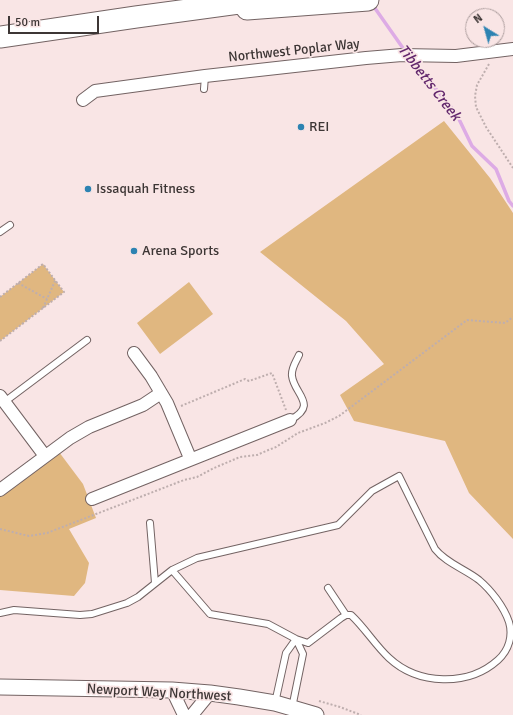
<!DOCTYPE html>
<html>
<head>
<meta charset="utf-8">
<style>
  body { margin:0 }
  #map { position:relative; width:513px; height:715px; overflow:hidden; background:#f9e5e5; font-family:Signika,sans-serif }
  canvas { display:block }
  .north { position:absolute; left:465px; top:8px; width:40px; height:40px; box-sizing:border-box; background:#f9e5e5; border:1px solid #ae9f9f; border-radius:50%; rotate:323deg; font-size:11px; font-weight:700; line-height:16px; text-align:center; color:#3d3635 }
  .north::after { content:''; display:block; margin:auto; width:14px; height:18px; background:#2d83b2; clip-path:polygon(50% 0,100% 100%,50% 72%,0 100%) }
  .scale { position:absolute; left:8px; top:16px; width:91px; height:18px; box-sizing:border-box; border:2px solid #3d3635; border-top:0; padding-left:5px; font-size:12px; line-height:14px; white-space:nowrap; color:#3d3635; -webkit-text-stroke:3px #f9e5e5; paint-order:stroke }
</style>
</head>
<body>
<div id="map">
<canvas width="513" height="715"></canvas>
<div class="north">N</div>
<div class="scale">50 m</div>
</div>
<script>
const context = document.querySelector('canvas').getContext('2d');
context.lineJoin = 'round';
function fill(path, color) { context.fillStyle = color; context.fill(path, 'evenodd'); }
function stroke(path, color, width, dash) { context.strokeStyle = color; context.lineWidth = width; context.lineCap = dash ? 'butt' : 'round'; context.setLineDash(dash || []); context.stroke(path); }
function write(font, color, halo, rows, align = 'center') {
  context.font = font + ' Signika,sans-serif'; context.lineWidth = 3.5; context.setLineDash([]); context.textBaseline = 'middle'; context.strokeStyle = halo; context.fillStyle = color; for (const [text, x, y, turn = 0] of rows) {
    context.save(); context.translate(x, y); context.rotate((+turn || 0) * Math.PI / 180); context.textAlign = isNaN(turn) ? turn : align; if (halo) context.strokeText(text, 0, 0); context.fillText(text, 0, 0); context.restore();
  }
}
const green = new Path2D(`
  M444 121 490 178 513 213V539L469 493 445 441 354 421 340 395 384 364 346 321 260 252Z
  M43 264 64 292 0 341V297Z
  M189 282 213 314 160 354 137 323Z
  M56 448 83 484 96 518 69 529 89 563 85 583 74 596 0 590V490Z`);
const stream = new Path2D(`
  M372 4 405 51
  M410 58 456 113 472 146 496 169 509 201 513 206`);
const path = new Path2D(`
  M489 64 477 85 475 96 476 107 486 127 513 168
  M18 283 47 299
  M0 297 43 264 64 292 0 341
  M43 308 55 281
  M181 406 245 379 249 381 272 373 286 410
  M0 529 29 536 47 533 184 480 197 477 214 468 240 457 257 455 266 451 276 447 298 433 325 423 339 416 467 320 505 323 513 317
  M319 701 340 707 361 715`);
const service = new Path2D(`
  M204 89 205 76
  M0 232 10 225
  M3 403 87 340
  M290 420C319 405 294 394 292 376 291 368 296 362 299 355
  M150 523 155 583
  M328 588 346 615
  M0 613 14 610 80 615 92 614 127 603 138 597 172 570 197 558 338 525 372 491 399 476 435 549C446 563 465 569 479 580 491 590 504 607 509 622 513 636 509 650 498 660 468 687 418 685 389 658 375 645 365 628 351 615H346L341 618 308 643 296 639 268 624 210 614 172 570
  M275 703 286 653 296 639 303 654 292 708`);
const minor = new Path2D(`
  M83 100 95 91 205 76 366 58 402 55 456 56 513 49
  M134 353 151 376 167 403 190 458
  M0 396 45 456
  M0 490 70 438 89 427 143 405 161 393
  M92 499 290 420
  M172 690 184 715
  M192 715 210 693`);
const tertiary = new Path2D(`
  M0 687 172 690 210 693 239 697 275 703 316 715`);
const motorway = new Path2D(`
  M247 9 368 0
  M0 37 136 17 261 0`);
const markers = [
  [301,127,4,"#2d83b2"],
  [88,189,4,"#2d83b2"],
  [134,251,4,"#2d83b2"]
];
const streetNames = [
  ["Northwest Poplar Way",294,51,-6],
  ["Newport Way Northwest",159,693,3]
];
const poiNames = [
  ["REI",309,127],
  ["Issaquah Fitness",96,189],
  ["Arena Sports",142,251]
];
const waterNames = [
  ["Tibbetts Creek",429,83,52]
];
fill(green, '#e0b780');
stroke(stream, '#ddabe5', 3.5);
stroke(service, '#736363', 8);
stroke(minor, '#736363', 14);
stroke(tertiary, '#736363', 17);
stroke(motorway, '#736363', 23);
stroke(path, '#beaeae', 2, [2, 2]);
stroke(service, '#fff', 6);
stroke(minor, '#fff', 12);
stroke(tertiary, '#fff', 15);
stroke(motorway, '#fff', 21);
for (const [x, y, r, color] of markers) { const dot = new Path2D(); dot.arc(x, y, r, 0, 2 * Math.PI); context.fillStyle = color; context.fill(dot); stroke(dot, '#f9e5e5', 1.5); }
write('14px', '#3d3635', '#f9e5e5', streetNames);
write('14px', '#3d3635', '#f9e5e5', poiNames, 'left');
write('italic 15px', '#63286d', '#f9e5e5', waterNames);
</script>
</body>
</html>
